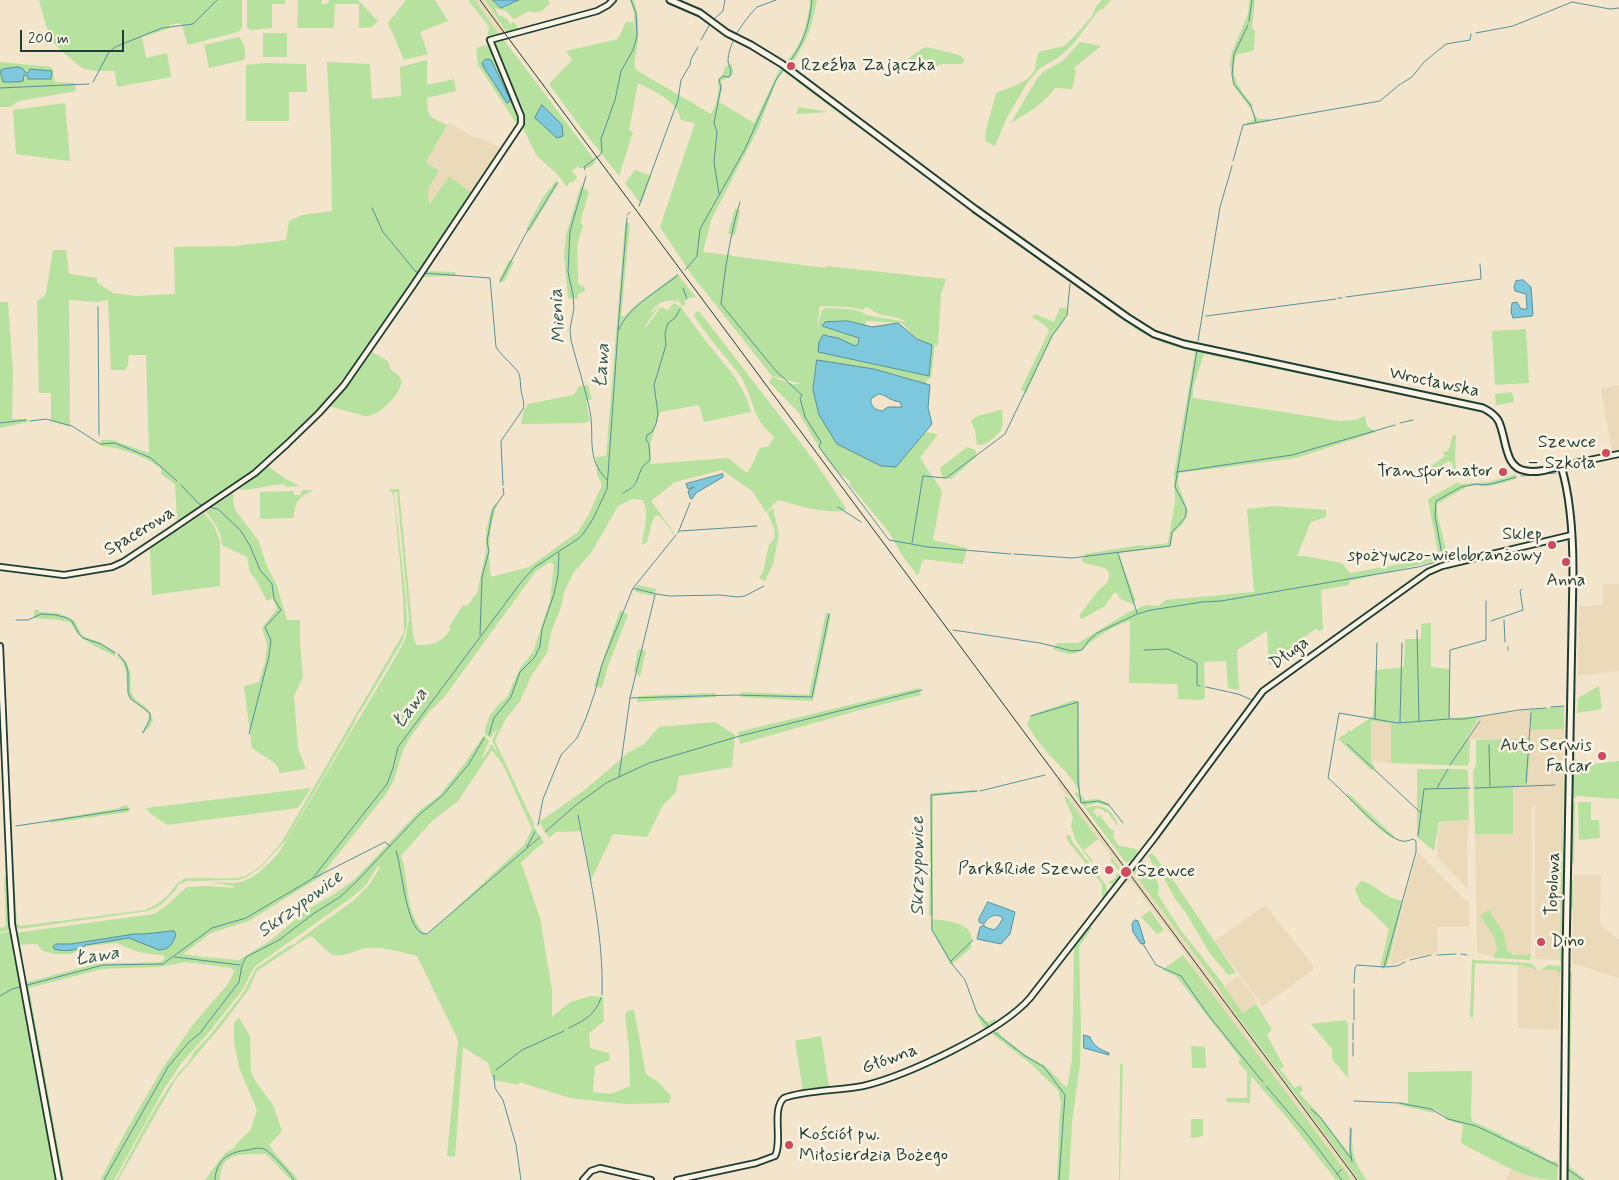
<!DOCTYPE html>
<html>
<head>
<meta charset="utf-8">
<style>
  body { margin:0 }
  #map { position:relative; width:1619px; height:1180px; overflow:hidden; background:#f2e5cb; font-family:Mynerve,sans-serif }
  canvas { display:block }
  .scale { position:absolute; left:20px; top:30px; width:104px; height:22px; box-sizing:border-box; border:2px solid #1f3d34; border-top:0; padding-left:6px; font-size:15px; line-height:18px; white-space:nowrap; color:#1f3d34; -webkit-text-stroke:4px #fcf5e5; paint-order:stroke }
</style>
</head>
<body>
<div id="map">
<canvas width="1619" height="1180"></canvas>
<div class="scale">200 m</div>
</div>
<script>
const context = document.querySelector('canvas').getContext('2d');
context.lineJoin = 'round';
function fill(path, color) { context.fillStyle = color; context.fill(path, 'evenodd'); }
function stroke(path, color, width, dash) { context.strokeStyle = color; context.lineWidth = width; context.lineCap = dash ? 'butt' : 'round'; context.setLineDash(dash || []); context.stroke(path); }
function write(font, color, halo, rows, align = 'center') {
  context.font = font + ' Mynerve,sans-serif'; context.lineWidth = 5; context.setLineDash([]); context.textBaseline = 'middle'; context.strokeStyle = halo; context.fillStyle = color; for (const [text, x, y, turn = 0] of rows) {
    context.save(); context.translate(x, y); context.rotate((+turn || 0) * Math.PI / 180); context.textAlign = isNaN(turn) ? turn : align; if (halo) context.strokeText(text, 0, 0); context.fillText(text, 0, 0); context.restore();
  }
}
const built = new Path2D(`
  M475 0H485L508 34 500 36Z
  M449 122 472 137 480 138 501 148 472 193 449 176 429 206 428 189 439 171 426 162Z
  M1619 385V450L1612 451 1601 389Z
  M1603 584H1619V671L1578 676 1579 606 1603 605Z
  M1530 710 1531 730 1564 729 1561 958 1558 960 1535 959V805H1532L1531 953 1528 955H1513L1507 950 1504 933 1480 916 1494 937 1497 950 1494 956 1477 953 1475 834H1513V786L1531 739H1466L1480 716Z
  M1371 721 1391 724V763L1371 761Z
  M1061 780 1127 868 1123 873 1057 783Z
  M1469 820 1467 847 1468 889 1437 857V845L1440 823Z
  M1418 852 1466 901H1469V927H1437L1438 953 1412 957 1393 964 1390 963 1405 896Z
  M1131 872H1133L1213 979 1229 1005 1359 1180H1352L1190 965 1192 963 1131 881 1124 884Z
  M1574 875H1601L1600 924 1619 940V977L1617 978 1572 963Z
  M1265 905 1313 965V970L1263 1006 1215 941Z
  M1518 964 1532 967 1534 970H1556L1560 975 1559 1030 1518 1028Z
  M1238 976 1258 1002 1243 1013 1223 987Z
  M1511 1169 1544 1180H1506Z`);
const green = new Path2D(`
  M39 0H242V28L238 32 188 45 181 23 169 25 170 28 142 37 146 58 167 53 171 77 117 87 115 71H94L82 68 65 54 54 43 46 26Z
  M247 0H285V4H272V28L251 30 247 28Z
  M298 0H322V4H326L330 0H358L378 21 372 27 359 28V4H335L334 28H297Z
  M406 0H435L448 21 420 32 428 54 404 60 388 23Z
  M468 0H475L500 36 487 38 489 27Z
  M485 0H493L495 3 513 4 519 0H548L550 4C542 10 539 15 529 11L514 19 506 11 495 8 499 16C507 15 507 21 511 24L513 22 517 25 518 30 508 34Z
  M630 0H634C638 13 639 26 638 39 638 51 632 58 636 70L711 114C717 104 720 90 718 79L723 74 725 67 731 64C737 79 729 76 721 81L722 89 719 102 754 123 780 68 774 63 775 62 854 121 853 124 783 71 776 82 759 127 711 220 703 252 728 255 729 253 732 256 826 268V266L946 279 941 294 938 346 935 345 931 378 927 380 926 384 874 369 817 360 813 390 819 415 896 467 926 432 938 434 920 458 942 491 933 540 967 548 963 564 923 559 918 576 904 558 888 531 850 485V481L834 469 818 446 799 413 769 382 772 377 793 384H802L772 376 691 274 660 227 695 123 681 120C677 100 655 92 638 83L629 130 633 132 619 176 582 129 549 84 572 60 566 51 618 39 626 22H633L635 36 634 13ZM820 306 849 307 862 310 867 307 878 314 899 318 906 322 866 315C856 307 837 309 825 308L822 310 817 328ZM848 321 865 325 866 321 902 323 913 335 918 338 917 339 932 345 929 376 818 352 838 338 855 346 858 344 859 338 822 326 825 322Z
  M809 0H817C812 28 807 40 792 64L787 60C803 45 806 25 810 4Z
  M1102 0H1111L1103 9 1099 10 1074 43 1058 58 1040 68 1028 82 1007 117 995 146 985 141 986 130 996 93C1009 87 1026 85 1034 71 1037 65 1035 58 1039 52L1064 46 1069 42 1092 16 1097 5Z
  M1249 0H1255L1252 28 1255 31 1254 50C1248 53 1240 52 1236 56 1229 77 1240 90 1253 105L1250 108 1233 85 1230 64 1232 52 1248 14Z
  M263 33H287V57H263Z
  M239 37C244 41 247 54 244 60L209 68 204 45Z
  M504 40 596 162C590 168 586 170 578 167L571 170 577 178 573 182H570L567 187 558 175 536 155 523 128 518 126 478 65 476 48Z
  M1080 42 1101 46 1074 68 1076 71 1072 89 1055 88C1044 104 1027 113 1011 123L1036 80 1043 72 1063 61Z
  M927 47 959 55 964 59V62L961 64H943L924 70 906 65 904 62 920 50Z
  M427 60V85L454 79 456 91 427 98C428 119 429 116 447 125L426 162 439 171 428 189 429 205 449 176 472 193 357 362 316 411 268 457 252 471 201 508 177 522 175 484 161 474V469C148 457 119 447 101 446V440H112L149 453 146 355H129L128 365 125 370H111L108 300 98 302 69 300 70 427 51 421V393H39L37 301 44 297 46 293 53 250H66L69 274 97 278V282L113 293 136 296 175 294 174 247 235 246 286 240 289 221 302 215 332 211 331 143 327 62 370 64 372 99 401 96 400 67Z
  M0 62 52 67 55 82 75 83 76 91 19 101 10 107H0V74L28 76V79H51L52 72 30 69 28 73 0 71Z
  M266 63 306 64 307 92H289V121H246V65Z
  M800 75 813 82 858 116 857 117Z
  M65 103 70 161 16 154 13 110Z
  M799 107 829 112 796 114Z
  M1254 113 1258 119H1270L1269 121 1247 125 1246 123 1254 120Z
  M635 170 651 176 641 204 625 183Z
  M556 181 559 183 534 224 530 231 526 229 543 197Z
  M581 185 589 192 580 222 583 226 577 245 578 283 584 287 585 291 578 294V299L568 298 564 255 566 235Z
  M735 208 740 211 735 235 728 234Z
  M974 210 1154 335 1381 388V390L1375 389 1204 354 1193 387V398L1340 421 1355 420 1365 416 1367 426 1376 432 1296 458 1179 473 1178 484 1188 511 1182 525 1173 533 1171 546 1118 553 1136 601 1132 604 1119 598 1118 593H1114L1105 606 1082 619 1079 616 1097 592 1106 584 1109 578V572L1105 568 1084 563 1082 560 1085 554 1140 545 1147 546 1168 543 1175 502 1174 474 1195 352 1164 343 1140 332 977 216 971 214Z
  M625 223H630L621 316H625L633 307 677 274 696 297 687 298 685 301 686 304 682 306 677 298V302C665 298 659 303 651 311L652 312 660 305 644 327H646L661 307 668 310 674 303 681 307C689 319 699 332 708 344 726 366 744 384 751 412L704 422 699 405 660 412 650 444 651 464 728 458 747 473 752 465 760 448 769 446 774 437C770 432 764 428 761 423 752 409 750 391 741 377 726 356 708 338 694 316L696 312 699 311 816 463 846 508 843 511C821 513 800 506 778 500L766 512 752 491 722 470 675 482 651 501 672 530 674 534 673 535 671 530 660 516 656 515 652 522 647 542 642 545C643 531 650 514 643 500L632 499 618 506 591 553 573 573 565 590 560 610 552 629 547 653 533 673 520 701 505 720 495 741 534 824V827L544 842 521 862 540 918 552 990V1017L570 1002 591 996 603 997 604 1021 589 1033 590 1048 609 1053 610 1060 595 1066 593 1092 611 1094 630 1086 629 1049 625 1015 627 1011 634 1010 646 1074 658 1082 671 1096 669 1103 626 1104 570 1098 519 1082V1085L493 1080 488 1063 463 1047 455 1157 447 1156 458 1040 417 956C401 952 384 947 366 948 357 949 346 957 335 955 325 953 319 940 310 936L257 971 249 989 222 1025 176 1079 118 1180H116C135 1146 152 1110 175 1078 180 1070 192 1061 193 1053L211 1034 243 993 256 968 289 946 295 944 304 936 353 901 368 886 380 868 378 866 366 885 351 898 254 967 243 989 211 1030 183 1061 164 1089 114 1180H100L127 1129 164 1066 195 1022 228 984 234 972 232 968 185 962 159 967 102 969 29 988 64 1180H61L24 983 95 964 160 962 164 959 165 956 138 952 117 943 87 946 71 954H55L43 951 37 944 17 945 15 933 154 914 166 906 187 887 206 886 233 888 234 886 210 882C218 882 226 883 234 883 253 882 269 864 280 851L394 660 405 640 409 619 397 492H394L406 600 407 624 403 640 361 711 358 714 353 726 286 840 261 867 247 877 238 880 187 881 178 885 176 890 161 905 148 911 19 929 14 927 8 809 10 808 17 923 20 926 145 910C153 906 160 903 166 897 172 891 176 883 184 879 200 876 218 880 235 878 255 877 271 855 283 840L404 632 403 597 395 507 394 496 389 489H399L413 635 416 645C432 646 442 642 451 629L449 627 463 605 467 606 477 593 486 551V531L491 511 495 504 497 505C489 526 487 555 491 577L529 567 578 532 589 514 602 485 597 474 596 457 606 456ZM550 562 554 564 550 600 533 652 520 668 507 697 496 707 489 717 484 733 490 738 498 728 492 741 498 753 491 744 488 751 481 760 489 741 484 735 464 764 440 795 419 811 356 878 336 893 308 909 271 940 239 960 205 957 183 954 211 933 249 921 320 877 386 794 394 780 403 750 408 741 427 714 445 696 536 571ZM492 750 503 765 532 829 524 845 427 935C404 917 410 881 401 856L431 822 458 801Z
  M509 260 514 262 504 282 499 280Z
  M427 271 454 272 456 273 455 276 424 277Z
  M0 302H8L13 372 12 419H27L28 422 0 428Z
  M1060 308H1066L1068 312 1062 324 1053 335 1026 393 1021 389 1049 331 1046 326 1032 317 1035 314 1054 322Z
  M1526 329 1529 383 1495 385 1492 331Z
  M372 352 388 361 390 369 398 375 402 381C399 395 382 414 367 416 361 416 337 408 329 406L345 388Z
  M588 385 592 399 586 401 590 421 586 423 521 424 524 410 528 404 573 395 577 391 578 387Z
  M1512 392 1514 402 1496 405 1495 394Z
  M1000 410H1002C1003 426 1005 429 992 439 987 443 984 445 977 445L975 430 971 421 978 416Z
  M1453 435H1456L1455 457 1456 473 1454 474 1452 463 1449 461 1434 470 1431 466 1445 456 1442 452 1448 451C1451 446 1450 441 1453 435Z
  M967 447 975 450 977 456 951 479 943 478 940 468Z
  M271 464 269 467 286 479 300 486 286 487 284 484C269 485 254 490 239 490Z
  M1516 474V479C1506 482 1492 487 1482 486 1475 485 1472 485 1465 487V488L1437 504 1438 517 1448 558 1350 581 1349 585 1321 590 1323 630 1318 631 1317 628 1291 646 1293 649 1269 666 1267 631 1237 650 1239 690 1228 688 1226 661 1204 662 1205 698 1201 700 1178 699 1177 684 1129 683 1130 621C1119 624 1107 630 1098 637 1078 650 1080 660 1053 649L1057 643H1078L1129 612 1146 605 1158 606 1166 600 1254 592 1247 509 1274 506 1326 510V517L1311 522 1297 556H1304L1342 563 1350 573 1434 558 1438 553 1428 499 1458 482 1459 484 1489 482Z
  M302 490H314C299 497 294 501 294 518L260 519V492L294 491V495H301Z
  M231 494H234L233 500 235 510 258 540 267 566 277 586 287 620H300V644L303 677 294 696 298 748 306 769 280 773 276 764 252 748 244 686 259 682 265 662 267 644 262 628 277 609 273 598 267 601 255 578 250 573 247 557 222 545C222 531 214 522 206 512Z
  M773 508 779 535 773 564 765 581 759 578 763 572 769 545 775 537 774 528 767 512Z
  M204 513 214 525 220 541V586L152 595 150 549Z
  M638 585 656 589 654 596 636 592 634 590Z
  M34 610H39V612L58 613 74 620 81 633 85 637 99 642 116 652 114 656C97 646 78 641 71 623L60 620 34 618Z
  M620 610 628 615 608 666 602 688 594 686Z
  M826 612 831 615 813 701 741 697V692L809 695Z
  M1431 623V667L1450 669V718L1480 716 1466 739 1470 740 1469 764 1467 766 1391 763V724L1373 721H1371V761L1375 768 1371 770 1338 739 1348 732 1347 730 1351 731 1373 716 1375 670 1404 667 1405 639H1421V624Z
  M638 649 646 651 640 677 634 671Z
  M119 654C127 662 131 670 131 682 131 686 130 690 132 694 137 706 148 701 153 721 150 726 148 731 141 733L148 723 149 715 146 711 129 698C125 682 130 668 117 656Z
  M1599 686 1602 709 1577 713 1578 698Z
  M919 688 921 695 860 710 740 744 738 732Z
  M715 693 716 697 637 702 638 696Z
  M1074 700 1078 701 1080 789 1078 792 1085 800 1098 799 1110 804 1108 806 1097 803 1085 806 1087 808C1101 802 1115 810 1118 826L1107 812H1104V810L1097 808 1093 811 1097 817 1102 814 1101 817 1110 829 1114 830 1113 837 1119 846 1137 849 1138 854 1131 863 1129 861 1126 863 1074 793 1079 792C1073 778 1064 770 1054 760 1044 750 1035 737 1027 725L1031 715Z
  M1564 706V729L1531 730 1530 710Z
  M715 722 735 735 732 767 679 776 676 792 663 805 647 837 613 834 591 880 582 831 556 832 549 838 539 822 586 789 629 752 644 744 659 727Z
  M1531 738 1527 785 1513 786V834H1475L1473 772 1476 765V740Z
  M1576 759V766L1619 761V799L1576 796 1575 799 1573 797 1572 760Z
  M1417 769H1466L1468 772 1469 820 1439 822 1434 851 1417 837Z
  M1562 780 1563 887V898L1561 961 1560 962Z
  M1564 780 1568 782 1565 891Z
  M311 788 298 808 167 825 150 813 146 808Z
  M977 790V792L933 796V916H929L931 793Z
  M1348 793 1395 837 1394 839C1376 828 1361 812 1347 796Z
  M1066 796 1098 839 1084 850 1093 861 1091 862 1075 839 1071 826 1073 817 1064 797Z
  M1575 802 1574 864 1570 860 1571 806 1572 803Z
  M1578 802H1591V820H1599L1600 838 1579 840Z
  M124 805 128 806 129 812 50 823V820L119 808Z
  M1070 835 1072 841 1106 885 1108 893 1102 900V884L1067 840 1066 836Z
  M1152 853 1169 874 1236 973 1228 975 1209 952 1186 913 1176 900 1162 875 1153 865 1148 855Z
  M1112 858 1123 873 1115 884 1112 885 1108 882 1116 878 1115 876 1120 872 1110 860Z
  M1140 861H1144C1151 872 1162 881 1158 895L1180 929 1224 985V987L1243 1013 1256 1004 1272 1029 1267 1035 1284 1067 1280 1069 1295 1088 1300 1085 1303 1090 1299 1093 1317 1112 1349 1153V1126L1352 1128C1352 1152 1352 1160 1367 1180H1359L1229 1005 1213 979 1133 872H1131Z
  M8 876 11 927 10 930 0 932V928L6 926 4 877Z
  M1573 879V909H1569L1570 882Z
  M1361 881C1378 885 1383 898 1403 901L1390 957 1387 965 1383 969 1381 968V963L1389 929 1369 909C1361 906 1358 897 1355 889Z
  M1150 910 1164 930 1157 934 1141 917Z
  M1489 910 1504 934 1507 950 1513 955H1528L1531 953 1530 960 1494 958 1493 956 1497 950 1494 937 1480 916Z
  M931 919C942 920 968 922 971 935 972 939 971 944 971 948L951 965 931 929Z
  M1088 926 1092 928 1080 945 1079 948 1081 1029 1080 1065 1072 1122 1069 1180H1057L1059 1126 1061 1104 1058 1090 1031 1064 992 1034 998 1031 1000 1035 1026 1055 1044 1065 1067 1088 1072 1060 1074 948 1070 953 1068 952Z
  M9 932 12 934 26 1024 27 1029H29L58 1180H0V933Z
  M1183 955 1352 1180H1336L1288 1119 1251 1076 1250 1103 1227 1102 1226 1098H1247V1072L1238 1062 1241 1059 1176 976 1162 970Z
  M1472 960 1530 963 1534 966 1537 970H1534L1532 967H1524L1523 965 1475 963 1473 1017 1470 1018Z
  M1548 965 1561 966 1560 975 1556 970H1541Z
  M1562 968 1563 1046H1561Z
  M1572 972 1569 1159 1570 1167 1586 1180H1565L1568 974Z
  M979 1014 988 1022 995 1019 997 1022 986 1028H984L977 1016Z
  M239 1018 250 1036 251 1072 257 1084 273 1105 282 1131 269 1145C277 1158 289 1167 298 1180H291L266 1154C243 1155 220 1150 220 1180H205L225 1153 234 1148 239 1141 250 1131 257 1110 240 1070 234 1043V1023Z
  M1345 1020 1348 1024V1078L1332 1059V1049L1311 1024Z
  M821 1036 829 1087 803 1091 795 1041Z
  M1191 1046 1205 1047 1206 1068H1192Z
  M1561 1049H1563L1562 1161 1559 1162Z
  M1120 1064H1123L1120 1180H1119Z
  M1472 1071 1471 1116 1472 1121 1502 1135 1504 1137 1529 1148 1549 1160 1558 1162 1557 1180C1522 1180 1491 1158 1461 1143L1463 1125 1445 1119V1116L1434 1109V1113L1399 1105 1398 1102 1408 1103V1072Z
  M1191 1119H1203V1136L1191 1138Z`);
const water = new Path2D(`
  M493 0H519L501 8Z
  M486 59 491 60 510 99 509 102 507 103 483 66 482 63Z
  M19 67 23 69 26 73H28L30 69 52 71 51 79H28V76L24 75 23 81 19 82H3L0 71 3 69Z
  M542 105 562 125 563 136 557 138 535 118Z
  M1523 280 1531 287 1533 314 1532 316 1513 318 1511 312 1512 303 1517 302 1521 309H1527L1526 294 1515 291 1514 287 1516 281Z
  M848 321 872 327 898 323 917 339 932 345 929 376 818 352 819 342 823 335 838 338 855 346 858 344 859 338 822 326 825 322Z
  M817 360 874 369 930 385 928 408 932 424 896 467 881 466 837 444 819 415 813 390ZM879 394C887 395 890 401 900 402L902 407H888L882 411C875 410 870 406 871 399Z
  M723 474V477L696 493 692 499 690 498 688 491 694 487 688 489 686 484Z
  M988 902 1015 912 1010 934 1001 944 977 939 980 927 984 925 985 927 994 930 999 925 1003 918C995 912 988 917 984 924L979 922V919Z
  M1135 920 1138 921 1145 943 1141 944 1133 932 1132 924Z
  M174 931 176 934C173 944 169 950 159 950L129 938 86 945C76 951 65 952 54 949L53 946 56 944H71L134 934H144Z
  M1084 1035 1090 1037C1093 1046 1101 1050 1109 1053V1055L1084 1048Z`);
const stream = new Path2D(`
  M714 19 723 11 725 0
  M1249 21 1252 0
  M1248 25 1234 54 1232 75 1234 84 1251 106 1256 122
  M1476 33 1513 26 1572 2 1610 9 1619 8
  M736 34 748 17 757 7 776 0
  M701 40 710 24
  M788 64C804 43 809 26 812 0
  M93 82 109 52 115 47 162 28 193 24 217 0
  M0 88 89 84
  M1233 161 1243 125 1380 101 1399 85 1412 77 1424 62 1446 44 1470 40 1471 34
  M585 170 584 167 600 155 602 152 601 139 615 100 621 71 633 50 637 36 636 13 631 0
  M586 176 570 231 568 272 573 295 574 308 570 329 571 340C577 364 585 387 590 411 595 438 585 457 607 480
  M719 194 714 162 717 132 714 123 721 87 719 80 723 76 729 77C733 70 729 68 728 61 728 54 731 45 734 39
  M740 202C730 235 725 269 721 304L776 371 802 395 800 398 805 417 821 442 819 447 889 540 928 547 1011 554
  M639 206 678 100 681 80 690 65 691 59 698 47
  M372 208 383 232 416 272H420
  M627 215 630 212
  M685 270 697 256 700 229 745 149 777 78 784 69
  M423 273 490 278 496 347C502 357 516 367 519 374 521 379 520 385 521 390 522 397 525 402 523 409L501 441 503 485
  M500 282 525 235 557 183
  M683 288 687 299
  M1346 297 1481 279 1480 264
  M1338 298H1342
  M98 307 99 435
  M1206 316 1336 299
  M618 330 627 218
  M1198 341 1220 207 1232 166
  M30 421 46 419 72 426 100 444 115 443 151 458 177 481
  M0 423 26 420
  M1400 423 1413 420
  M1177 472 1292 455 1395 425
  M1521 476 1556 473
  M181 485 199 504 204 506
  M623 493C638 486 636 480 642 468 644 465 648 462 650 459L649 444 646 440 647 435 652 432 656 424 658 414 654 385 666 345 665 333 668 323 675 318 680 309
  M208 507 218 509 241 531 250 546 260 570 272 584 274 599 281 610 265 627 271 640 269 656 249 734
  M838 507 861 522
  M680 531 757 526
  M678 533 690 503
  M912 543 923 476 946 478 1005 434 1052 336 1067 315 1070 284
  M1118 553 1137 613
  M1014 554 1072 558 1170 546 1172 532 1185 518 1186 514V508L1175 487 1197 350
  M634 587 676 535
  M16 620H28L41 614 56 615 67 618 72 621 79 634 83 638 101 644 115 653
  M1504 620 1505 642
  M1491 621 1523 610 1520 591 1522 589
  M953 630 1040 643 1072 651 1082 650 1089 640 1097 633 1137 614 1151 610 1202 602 1221 601 1418 567 1443 560 1435 516 1436 501 1461 487 1477 484 1484 485 1495 483 1516 477
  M1417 630 1419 721
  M480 635 482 577 489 551 487 541 493 509 504 494 503 488
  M1508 647V650
  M1144 650 1168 649 1197 663V685L1200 686
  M118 654 125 662 128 671V693L131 699 150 713V719L143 733
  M1206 687 1238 694 1252 700
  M630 698 735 695 812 697 829 614
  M1551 707 1564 706
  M1031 716 1078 702V781L1081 803 1099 801 1109 805 1123 823
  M1375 719 1377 643
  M1450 719H1464L1519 710 1546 708
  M1400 722 1402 643
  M489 735 494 718 511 697 520 672 535 657 540 646 542 629 554 594 558 575 559 553
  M1347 744 1421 813
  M1489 745 1490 786
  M1450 765 1480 721
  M619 777 630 698 655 595
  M1526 783 1531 713
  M1437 788 1448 769
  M1475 788 1555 785
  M977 791 931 795 932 930 952 964 965 980 977 1013 989 1027
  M980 791 1045 775
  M578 815C589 874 604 935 602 995
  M538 825 543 799 561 755 577 738 586 718 595 692 602 664 633 588 656 594 670 596 720 595 737 597 745 596 764 586
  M16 826 129 809
  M545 832 576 805 606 783 649 763 740 736 922 690
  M1418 836 1424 789 1470 788
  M527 847 535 832
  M396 851C402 866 406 937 427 934L540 837
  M314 878 381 844 385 842 390 846
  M1143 944 1156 965 1181 976 1209 1016 1263 1082
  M1461 954 1467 955
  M1437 955 1456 954
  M175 957 240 965
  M1410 960 1431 955
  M951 961 973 940
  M1385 967 1397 966 1405 962
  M1354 983 1355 968 1357 965 1384 967 1416 852V841L1413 839C1410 840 1406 842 1402 841 1386 839 1344 791 1328 778L1339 713 1398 723 1449 719 1450 650 1486 640V601
  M0 996 12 989 103 965 163 964 212 928 246 918 312 879 387 784 393 768 398 747 522 581 535 567 578 539 583 534 593 519 607 489 618 331C629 306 657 292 678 275
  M1354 1020V989
  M569 1028C585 1020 595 1015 601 998
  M993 1031 1025 1056 1044 1067 1065 1095 1059 1180
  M1353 1040V1023
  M1353 1056V1043
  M496 1070 522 1050 564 1031
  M494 1075 495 1088 503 1100 516 1145 521 1180
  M1266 1086 1307 1134 1342 1180
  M1354 1101 1399 1103 1431 1109 1448 1119 1476 1126 1493 1134 1558 1166
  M1311 1109 1320 1117 1352 1160
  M1351 1129 1350 1148 1352 1162
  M1567 1169 1583 1180
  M1337 1174 1342 1169
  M104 1180 168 1067 188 1043 200 1033 239 982 242 965 246 957 279 940 313 914 340 897 357 881 420 814 443 795 469 764 484 738
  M215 1180C216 1159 229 1152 248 1150 253 1149 259 1147 264 1149 272 1153 289 1172 294 1180`);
const tertiary = new Path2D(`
  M1561 466 1619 454
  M0 567 64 575 112 567 123 562 168 532 255 473 287 444 319 413 344 385 412 287 521 124V116L490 40 597 11 608 5 613 0
  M0 646 12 924 59 1180
  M583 1180 591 1171 600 1168 651 1180
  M677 1180 756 1163 775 1156C783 1141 771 1109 784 1098 806 1090 838 1091 863 1086 906 1076 1002 1031 1030 998L1155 837 1263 691 1428 572 1442 566 1572 535`);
const secondary = new Path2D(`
  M670 0 700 13 727 33 751 45 782 64 975 209 1127 317 1154 334 1184 344 1483 408C1489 411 1494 414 1498 420 1507 436 1503 469 1527 471 1538 473 1550 469 1561 466 1571 498 1573 539 1573 572L1566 956 1564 1180`);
const rail = new Path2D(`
  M480 0 1357 1180`);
const markers = [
  [791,66,5,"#d1495b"],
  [1606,453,5,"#d1495b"],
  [1503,472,5,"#d1495b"],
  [1552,545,5,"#d1495b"],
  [1566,562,5,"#d1495b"],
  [1602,756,5,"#d1495b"],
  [1109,870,5,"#d1495b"],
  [1126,872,6,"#d1495b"],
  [1541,942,5,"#d1495b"],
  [789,1145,5,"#d1495b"]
];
const poiNames = [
  ["Rzeźba Zajączka",801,66,"left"],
  ["Szewce",1596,443],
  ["– Szkoła",1596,464],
  ["Transformator",1493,472],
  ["Sklep",1542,535],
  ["spożywczo-wielobranżowy",1542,556],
  ["Anna",1566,581,"center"],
  ["Auto Serwis",1592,746],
  ["Falcar",1592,767],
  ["Park&Ride Szewce",1099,870],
  ["Szewce",1137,872,"left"],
  ["Dino",1551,942,"left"],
  ["Kościół pw.",799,1135,"left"],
  ["Miłosierdzia Bożego",799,1156,"left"]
];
const streetNames = [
  ["Wrocławska",1434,383,12],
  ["Spacerowa",140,532,-31],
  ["Długa",1290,654,-36],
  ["Topolowa",1554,884,-88],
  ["Główna",890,1060,-20]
];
const waterNames = [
  ["Mienia",559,316,-94],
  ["Ława",603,366,-86],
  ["Ława",411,709,-53],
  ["Skrzypowice",919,866,-90],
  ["Skrzypowice",301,905,-36],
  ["Ława",97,957,-9]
];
fill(built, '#ebdab9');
fill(green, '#b6e19e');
fill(water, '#7dc8dd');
stroke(water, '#579099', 1);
stroke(stream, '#579099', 1);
stroke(tertiary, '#1f3d34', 8);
stroke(secondary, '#1f3d34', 9);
stroke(tertiary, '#fcf5e5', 4.5);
stroke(secondary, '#fcf5e5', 5);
stroke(rail, '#1f3d34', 1);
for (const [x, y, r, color] of markers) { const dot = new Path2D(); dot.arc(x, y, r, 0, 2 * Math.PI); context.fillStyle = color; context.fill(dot); stroke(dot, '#fcf5e5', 2); }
write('18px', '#1f3d34', '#fcf5e5', poiNames, 'right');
write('18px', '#1f3d34', '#fcf5e5', streetNames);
write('italic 19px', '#325956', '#fcf5e5', waterNames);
</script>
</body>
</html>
